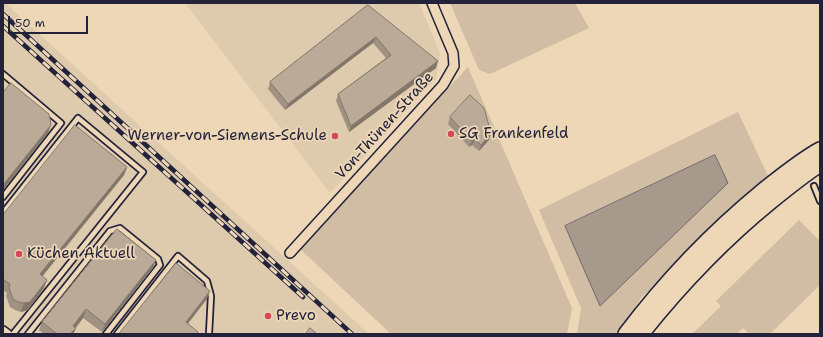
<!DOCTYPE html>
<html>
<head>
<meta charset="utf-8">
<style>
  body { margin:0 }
  #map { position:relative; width:823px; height:337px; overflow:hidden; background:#edd7b6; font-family:"Shantell Sans",sans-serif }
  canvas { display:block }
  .frame { position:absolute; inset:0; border:4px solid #22223b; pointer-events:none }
  .scale { position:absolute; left:8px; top:16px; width:80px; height:18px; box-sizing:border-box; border:2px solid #22223b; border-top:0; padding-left:5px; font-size:12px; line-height:14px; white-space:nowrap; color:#22223b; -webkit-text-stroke:3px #edd7b6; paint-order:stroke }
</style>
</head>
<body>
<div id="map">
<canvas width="823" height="337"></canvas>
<div class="frame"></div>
<div class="scale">50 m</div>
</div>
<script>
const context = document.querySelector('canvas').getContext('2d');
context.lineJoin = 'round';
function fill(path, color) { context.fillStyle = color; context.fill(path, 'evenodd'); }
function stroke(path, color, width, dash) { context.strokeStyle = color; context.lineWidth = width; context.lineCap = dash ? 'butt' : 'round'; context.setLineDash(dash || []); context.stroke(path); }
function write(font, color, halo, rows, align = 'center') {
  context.font = font + ' "Shantell Sans",sans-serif'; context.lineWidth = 3.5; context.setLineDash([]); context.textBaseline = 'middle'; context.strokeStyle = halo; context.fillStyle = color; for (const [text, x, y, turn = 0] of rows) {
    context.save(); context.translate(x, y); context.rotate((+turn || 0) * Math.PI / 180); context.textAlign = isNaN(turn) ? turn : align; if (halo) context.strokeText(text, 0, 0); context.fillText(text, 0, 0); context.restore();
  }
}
const built = new Path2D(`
  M3 3H5L369 334H3Z
  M185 3H419L440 53 436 79 330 193Z`);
const green = new Path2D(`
  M450 3H575L589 28 490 74 479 70Z
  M468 67 572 308 567 334H391L299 248Z
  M738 112 769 178 641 298 618 334H577L581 308 539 210Z
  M799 220 820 241V285L770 334H749L743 328 737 334H692L721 306 716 301Z`);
const water = new Path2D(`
  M715 155 728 183 600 306 565 226Z`);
const service = new Path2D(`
  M3 74 61 123 3 197
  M814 186 820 201
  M3 213 78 118 143 172 13 334
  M28 334 110 231 120 228 158 259 160 265 106 334
  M117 334 178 256 207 281 211 296 209 334`);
const minor = new Path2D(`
  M290 253 443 85 454 66 453 53 432 3
  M3 331 7 334`);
const trunk = new Path2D(`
  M626 334C666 281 712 233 763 191 782 176 800 161 820 150
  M641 334C680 285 723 240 771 201 787 188 803 175 820 164`);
const rail = new Path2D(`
  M3 14 352 334
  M3 26 303 297`);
const wall = new Path2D(`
  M368 5 436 68 349 132 336 101 338 94 386 58 373 43 285 110 268 89 270 82Z
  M450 117 489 140 479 151 472 145 469 147 448 124Z
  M127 167 124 175 42 276 44 288 28 310 21 312 15 310 10 307 6 296 7 293 3 290V215Z
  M153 268 102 332 83 318 76 328 73 334H44L39 330 42 322Z`);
const shadedWall = new Path2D(`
  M376 37 373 43 285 110 288 104Z
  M438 61 436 68 349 132 351 126Z
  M51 125 48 133 3 190V185Z
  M491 133 489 140 479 151 481 145Z
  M475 139 472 145 469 147 472 141Z
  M127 167 124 175 37 283 40 274Z
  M156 260 153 268 102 332 105 324Z
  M47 280 44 288 28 310 21 312 24 303Z
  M210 291 207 299 183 330 186 322Z
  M86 309 83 318 70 334 73 326Z
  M76 328 73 334H70Z`);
const building = new Path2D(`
  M368 5 438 61 351 126 338 94 391 55 376 37 288 104 270 82Z
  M11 83 49 114 51 125 3 185V93Z
  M470 95 484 108 491 133 481 145 475 139 472 141 450 117Z
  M75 125 127 167 40 274 47 280 30 302 24 303 18 302 13 299 9 288 10 284 3 279V215Z
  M117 229 156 260 105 324 86 309 73 326 76 328 70 334H57L42 322Z
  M176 263 210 291 186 322 198 332 197 334H119Z
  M310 328 317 334H306Z`);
const markers = [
  [451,134,4,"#d1495b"],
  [335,136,4,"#d1495b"],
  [19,254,4,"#d1495b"],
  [268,316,4,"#d1495b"]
];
const streetNames = [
  ["Von-Thünen-Straße",385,126,-48]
];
const poiNames = [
  ["SG Frankenfeld",459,134],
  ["Werner-von-Siemens-Schule",327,136,"right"],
  ["Küchen Aktuell",27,254],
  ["Prevo",276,316]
];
fill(built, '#decaad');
fill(green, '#d0bda4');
fill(water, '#a7998c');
stroke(water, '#72696c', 1);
stroke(service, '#22223b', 8);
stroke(minor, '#22223b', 12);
stroke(trunk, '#22223b', 18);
stroke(service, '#edd7b6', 4.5);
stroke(minor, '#edd7b6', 9);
stroke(trunk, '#edd7b6', 15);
stroke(rail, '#22223b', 4.5);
stroke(rail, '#edd7b6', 3, [9]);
fill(wall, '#a09282');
fill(shadedWall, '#82776a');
fill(building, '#baaa97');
stroke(building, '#82776a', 1);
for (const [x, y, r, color] of markers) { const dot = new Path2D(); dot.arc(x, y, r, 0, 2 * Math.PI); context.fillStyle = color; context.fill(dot); stroke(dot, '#edd7b6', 1.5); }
write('15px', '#22223b', '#edd7b6', streetNames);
write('15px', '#22223b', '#edd7b6', poiNames, 'left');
</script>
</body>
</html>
